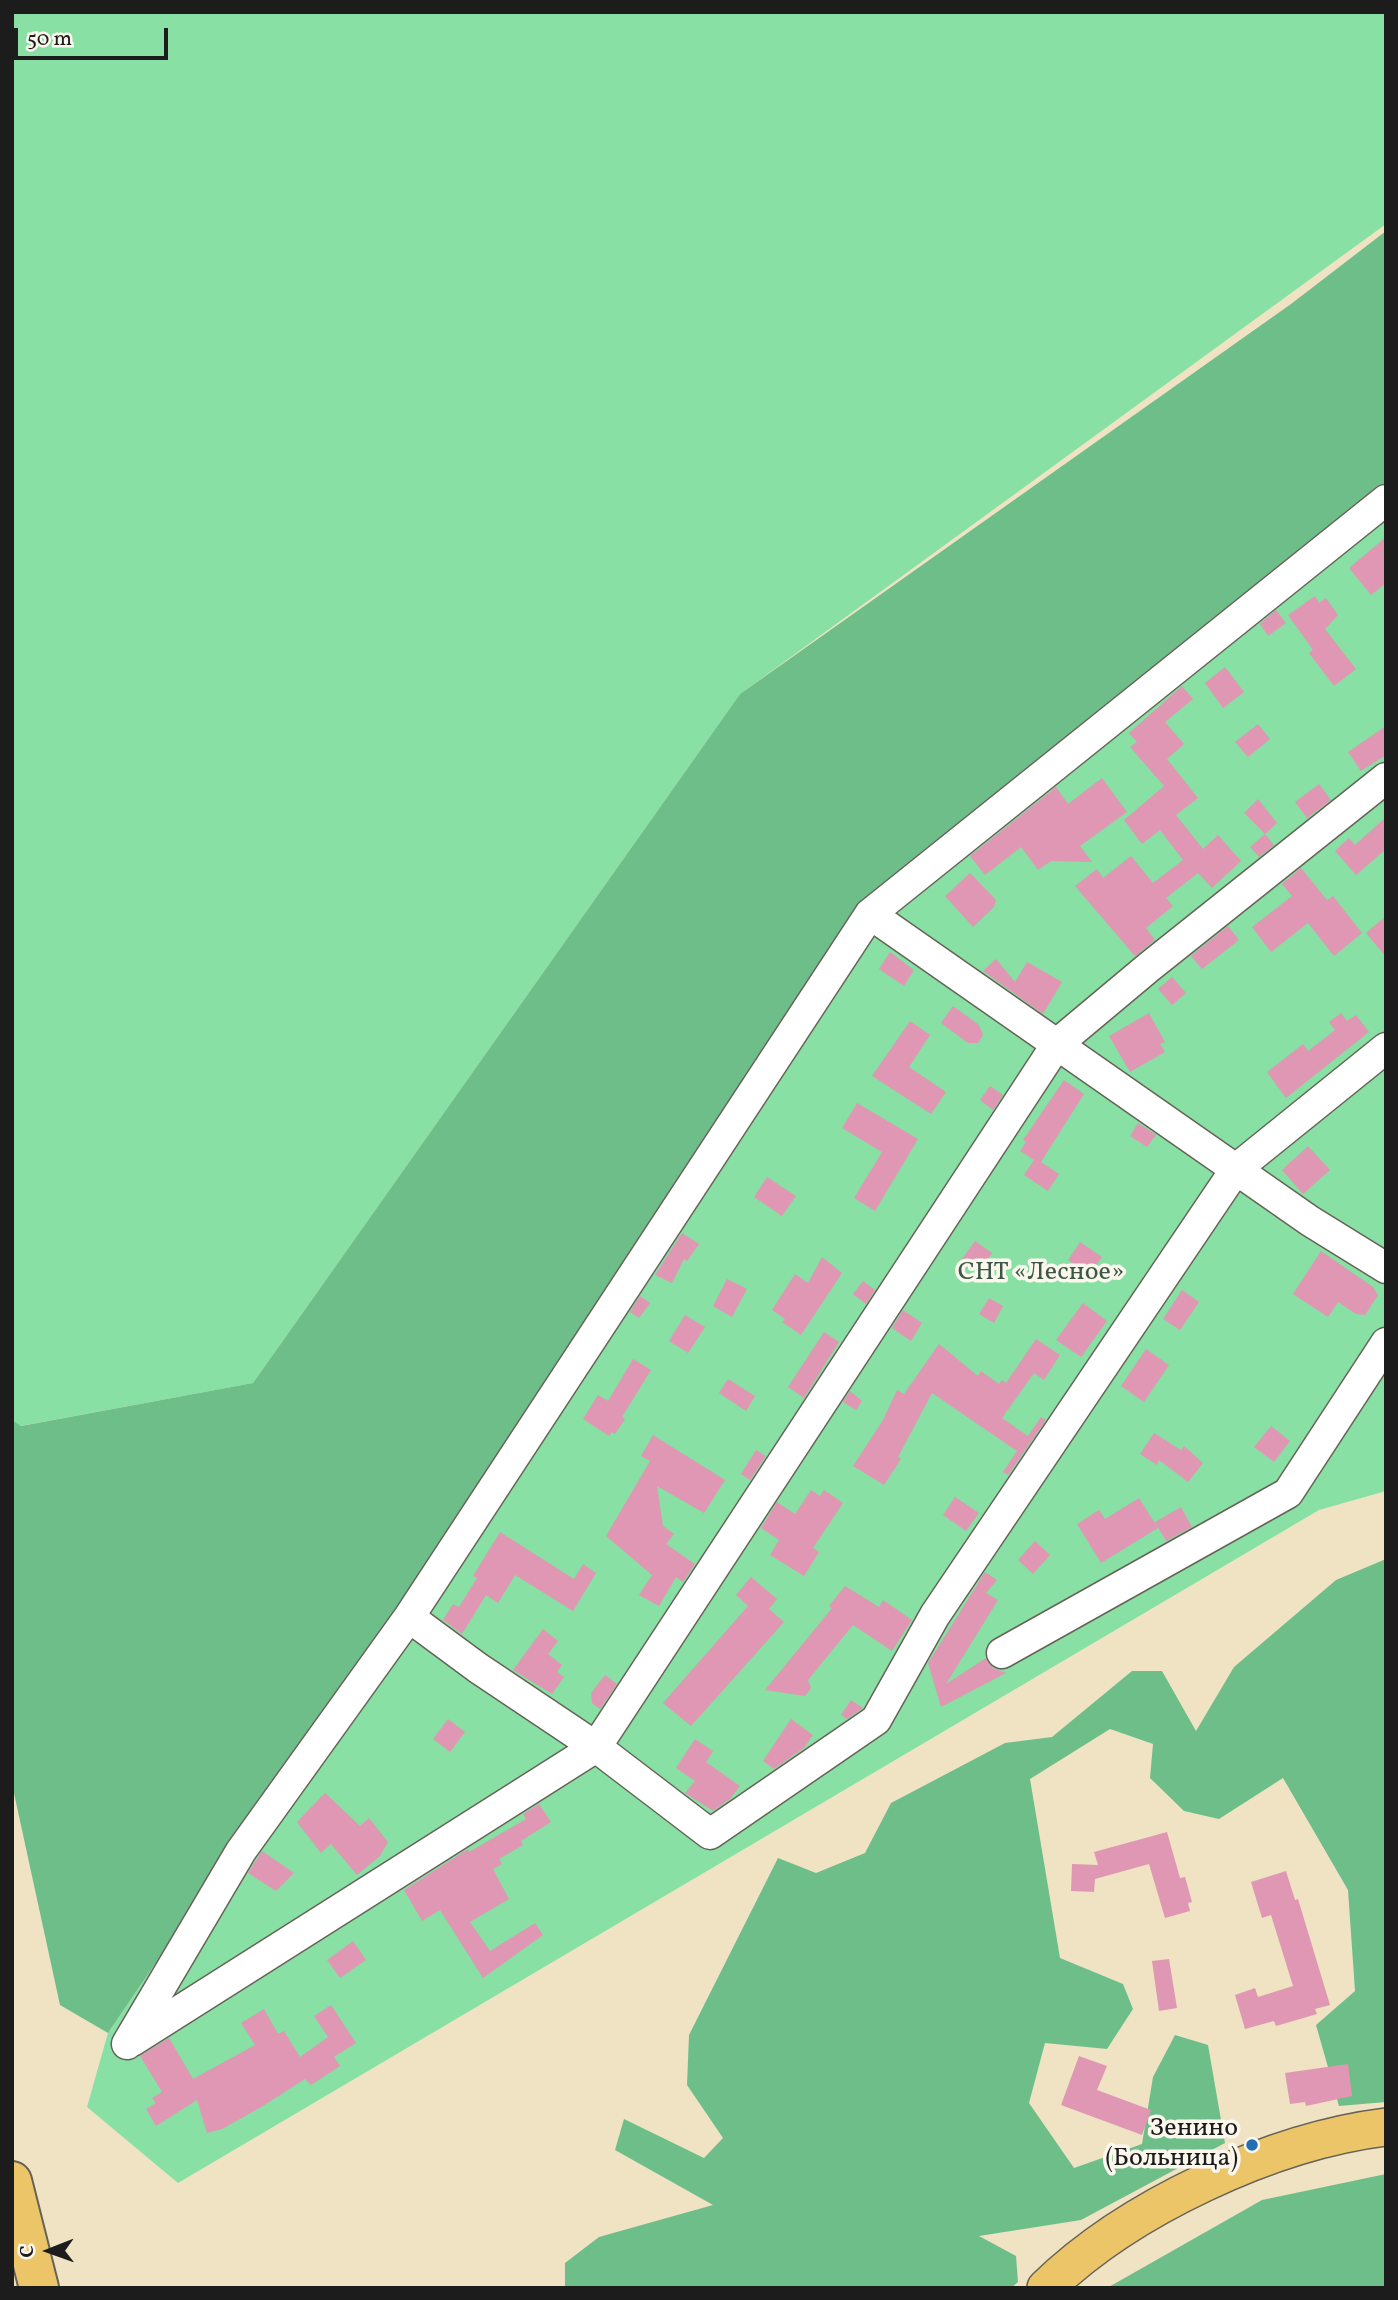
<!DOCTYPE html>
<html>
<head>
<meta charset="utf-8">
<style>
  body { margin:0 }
  #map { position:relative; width:1398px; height:2300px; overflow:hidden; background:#efe3c4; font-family:Vollkorn,serif }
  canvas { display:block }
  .frame { position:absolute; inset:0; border:14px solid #1c1c1c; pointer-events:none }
  .north { position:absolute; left:14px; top:2216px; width:70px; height:70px; -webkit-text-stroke:5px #fbf7ec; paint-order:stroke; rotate:269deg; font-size:19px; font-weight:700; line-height:28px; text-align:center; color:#1c1c1c }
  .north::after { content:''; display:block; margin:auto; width:24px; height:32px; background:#1c1c1c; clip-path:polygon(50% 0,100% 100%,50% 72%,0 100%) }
  .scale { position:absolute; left:14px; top:28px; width:154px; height:32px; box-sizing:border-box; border:4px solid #1c1c1c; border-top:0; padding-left:9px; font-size:21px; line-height:24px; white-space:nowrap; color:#1c1c1c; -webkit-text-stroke:5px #fbf7ec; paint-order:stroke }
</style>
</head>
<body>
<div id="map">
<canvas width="1398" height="2300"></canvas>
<div class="frame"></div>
<div class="north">С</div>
<div class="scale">50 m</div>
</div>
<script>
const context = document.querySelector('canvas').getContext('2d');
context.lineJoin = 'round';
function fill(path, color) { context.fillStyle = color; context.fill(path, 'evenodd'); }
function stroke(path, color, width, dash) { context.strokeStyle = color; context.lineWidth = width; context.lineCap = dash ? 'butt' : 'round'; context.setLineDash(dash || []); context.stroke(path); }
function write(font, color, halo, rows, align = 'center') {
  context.font = font + ' Vollkorn,serif'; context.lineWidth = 7; context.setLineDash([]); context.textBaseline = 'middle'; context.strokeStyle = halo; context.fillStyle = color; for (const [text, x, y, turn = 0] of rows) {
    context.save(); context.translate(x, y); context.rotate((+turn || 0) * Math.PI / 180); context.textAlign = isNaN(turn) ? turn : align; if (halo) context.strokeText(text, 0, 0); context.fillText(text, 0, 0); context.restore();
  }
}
const green = new Path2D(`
  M12 12H1386V224L740 694 253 1383 20 1426 12 1420Z
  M1386 494V1491L1319 1510 178 2183 87 2107 108 2033 881 896Z`);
const forest = new Path2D(`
  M1386 231V494L881 896 108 2033 60 2005 12 1784V1420L21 1426 253 1383 740 694 1291 304Z
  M1386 1559V2102L1339 2106 1316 2025 1355 1991 1348 1890 1283 1778 1219 1819 1184 1811 1150 1778 1153 1744 1110 1729 1030 1779 1060 1958 1123 1984 1133 2009 1107 2049 1045 2043 1029 2103 1074 2168 1142 2144 1153 2077 1175 2035 1208 2045 1225 2143 1081 2220 979 2236 1016 2256 1018 2282 1011 2288H565V2263L599 2237 713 2205 615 2150 624 2119 704 2158 723 2138 687 2085 689 2035 778 1858 816 1873 865 1853 891 1803 1005 1743 1052 1737 1132 1671H1162L1196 1731 1234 1667 1336 1580Z
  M1386 2174V2288H1107L1262 2200Z`);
const building = new Path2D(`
  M1386 537V583L1371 595 1349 568Z
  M1315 596 1319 603 1326 598 1338 615 1325 629 1356 669 1334 686 1309 653 1313 650 1288 615Z
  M1276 610 1286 623 1268 636 1260 624Z
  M1225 667 1244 692 1223 708 1205 683Z
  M1182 686 1193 699 1165 722 1184 744 1167 759 1198 798 1176 815 1203 849 1218 835 1241 861 1212 888 1198 873 1166 898 1173 906 1146 928 1155 940 1135 956 1075 886 1097 869 1103 878 1131 856 1153 883 1183 860 1160 830 1142 844 1124 820 1164 786 1130 747 1137 742 1129 733Z
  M1258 724 1270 739 1248 757 1235 742Z
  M1386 726V755L1361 771 1348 752Z
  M1102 778 1127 812 1080 846 1092 862 1051 861 1038 870 1021 847 985 875 970 856 1056 787 1068 804Z
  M1319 784 1331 800 1307 818 1295 802Z
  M1258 799 1277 823 1265 834 1244 813Z
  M1386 817V849L1356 875 1335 851 1349 838 1355 845Z
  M1265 834 1274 845 1259 857 1250 847Z
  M1301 868 1327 900 1333 896 1362 933 1334 956 1308 923 1271 952 1252 927 1292 896 1282 884Z
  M970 873 996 900 994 907 973 927 945 896Z
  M1386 916V957L1366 933Z
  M1228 926 1239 940 1202 969 1191 956Z
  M890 952 914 970 904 986 879 969Z
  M996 959 1015 982 1027 962 1062 982 1043 1014 983 971Z
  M1172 977 1186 993 1172 1005 1158 989Z
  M953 1006 979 1025 983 1035 978 1043H968L941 1023Z
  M1149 1013 1165 1042 1160 1044 1165 1052 1130 1072 1109 1036Z
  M1341 1013 1347 1021 1356 1015 1369 1032 1286 1098 1267 1072 1303 1044 1308 1051 1335 1030 1329 1022Z
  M910 1021 930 1035 909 1067 946 1092 931 1114 872 1076Z
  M1064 1080 1084 1094 1041 1162 1059 1174 1048 1191 1024 1175 1034 1160 1020 1151 1026 1142 1023 1140Z
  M990 1086 1003 1095 993 1110 980 1100Z
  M857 1103 918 1139 875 1211 854 1198 882 1152 842 1128Z
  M1138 1123 1156 1135 1147 1147 1130 1136Z
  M1308 1146 1330 1170 1303 1194 1282 1170Z
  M767 1177 796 1196 782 1216 754 1197Z
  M682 1233 699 1244 687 1261 684 1259 672 1283 655 1275Z
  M975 1241 992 1253 980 1271 962 1259Z
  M1080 1242 1102 1257 1089 1275 1068 1260Z
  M1321 1251 1373 1287 1378 1295 1365 1315 1356 1314 1338 1302 1328 1317 1293 1294Z
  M822 1257 842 1273 801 1335 782 1322 785 1319 772 1310 795 1274 808 1283Z
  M727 1279 747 1289 732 1317 713 1306Z
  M863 1281 875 1290 866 1304 853 1294Z
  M1182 1290 1199 1302 1180 1330 1163 1319Z
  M640 1296 650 1303 639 1318 630 1312Z
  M989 1298 1003 1306 994 1323 979 1314Z
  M1083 1303 1107 1321 1081 1357 1056 1340Z
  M903 1310 922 1323 911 1341 892 1328Z
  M685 1315 705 1327 688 1353 669 1341Z
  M824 1332 839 1342 804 1398 788 1387Z
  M1036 1339 1060 1355 1044 1380 1034 1373 1002 1418 1028 1436 1041 1417 1046 1420 1008 1475 1003 1472 1017 1451 932 1393 898 1457 901 1459 884 1485 853 1466 883 1420 897 1390 904 1394 939 1344 978 1376 981 1371 999 1384 1002 1380 1006 1383Z
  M1146 1349 1169 1365 1144 1402 1121 1386Z
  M633 1359 651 1370 622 1417 625 1419 615 1434 612 1432 609 1436 583 1419 598 1395 608 1401Z
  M728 1379 755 1396 746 1411 719 1393Z
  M850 1391 862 1401 856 1410 843 1402Z
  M1271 1426 1290 1441 1274 1462 1254 1447Z
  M1154 1433 1181 1450 1184 1446 1203 1463 1188 1482 1159 1460 1157 1465 1140 1454Z
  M653 1435 725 1480 704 1513 657 1486 663 1526 674 1534 666 1544 695 1564 683 1582 676 1577 659 1606 639 1595 652 1575 606 1536 650 1461 641 1456Z
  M756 1450 766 1456 750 1480 741 1474Z
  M811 1490 820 1496 824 1490 843 1503 813 1548 819 1552 804 1576 770 1555 779 1540 761 1528 777 1502 795 1514Z
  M955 1497 979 1513 966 1531 943 1515Z
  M1139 1498 1158 1528 1101 1563 1077 1524 1099 1510 1105 1519Z
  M1181 1507 1192 1527 1166 1541 1155 1522Z
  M500 1532 574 1579 583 1564 596 1573 573 1611 515 1575 498 1603 486 1595 462 1634 443 1620 453 1604 459 1607 477 1578 473 1576Z
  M1035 1541 1050 1555 1033 1574 1018 1560Z
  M985 1572 997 1580 986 1593 998 1600 946 1684 986 1658 993 1668 1006 1673 941 1707 928 1663Z
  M751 1577 777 1599 769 1609 784 1622 691 1726 663 1703 748 1606 736 1595Z
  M845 1586 879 1607 883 1600 912 1620 892 1651 853 1625 808 1680 811 1688 805 1696 765 1690 832 1608 829 1606Z
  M543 1629 558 1641 548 1654 562 1665 557 1672 564 1677 552 1694 513 1670Z
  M605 1675 617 1684 600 1709 592 1703 591 1693Z
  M851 1700 863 1708 847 1719 841 1715Z
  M448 1719 465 1732 450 1752 433 1739Z
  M791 1719 813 1735 804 1748 774 1769 763 1761Z
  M695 1739 713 1751 706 1762 740 1786 730 1799 713 1811 685 1793 695 1781 676 1768Z
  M325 1793 360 1826 369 1818 388 1842 380 1856 357 1875 331 1844 321 1853 297 1822Z
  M539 1804 551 1822 521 1841 523 1845 499 1859 502 1864 493 1869 509 1899 470 1922 490 1951 535 1923 543 1935 483 1978 440 1910 422 1921 404 1890 468 1849 469 1852 526 1819 523 1814Z
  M1167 1832 1180 1878 1185 1877 1192 1902 1188 1903 1190 1911 1165 1918 1149 1864 1095 1879 1094 1892 1071 1891 1072 1864 1098 1865 1094 1852Z
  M262 1851 294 1873 276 1891 248 1873Z
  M1286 1871 1295 1900 1298 1899 1330 2005 1315 2009 1317 2014 1276 2026 1274 2021 1245 2029 1235 1995 1255 1988 1258 1997 1293 1986 1271 1915 1262 1918 1251 1882Z
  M353 1941 366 1960 340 1978 327 1960Z
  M1169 1959 1177 2008 1159 2011 1152 1961Z
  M331 2005 356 2043 334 2057 340 2066 311 2085 305 2079 263 2106 222 2129 207 2133 197 2100 156 2126 146 2109 156 2103 152 2098 162 2092 140 2056 169 2038 193 2079 255 2045 241 2023 264 2009 278 2034 284 2031 300 2057 328 2037 314 2016Z
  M1079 2056 1107 2066 1097 2090 1151 2110 1142 2135 1061 2105Z
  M1348 2064 1352 2096 1306 2106 1305 2102 1290 2104 1285 2073Z`);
const minor = new Path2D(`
  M870 914 1310 1221 1386 1268
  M409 1617 478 1668 596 1747 710 1834 876 1720 935 1615 1236 1169 1386 1048
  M1002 1653 1288 1493 1386 1343
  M132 2041 596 1747 1057 1044 1149 967 1386 778
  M127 2044 241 1851 409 1617 870 914 1386 500`);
const major = new Path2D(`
  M1046 2288C1128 2208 1272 2141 1386 2127`);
const highway = new Path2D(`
  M12 2181 39 2288`);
const markers = [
  [1252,2145,7,"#1f6fb2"]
];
const parkNames = [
  ["СНТ «Лесное»",1041,1274]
];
const poiNames = [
  ["Зенино",1238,2130],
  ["(Больница)",1238,2160]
];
fill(green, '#88e0a4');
fill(forest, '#6ebe8a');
fill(building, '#df97b3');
stroke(minor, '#666257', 33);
stroke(major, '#666257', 40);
stroke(highway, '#666257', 42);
stroke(minor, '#fff', 30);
stroke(major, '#edc569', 37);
stroke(highway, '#edc569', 38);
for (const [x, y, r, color] of markers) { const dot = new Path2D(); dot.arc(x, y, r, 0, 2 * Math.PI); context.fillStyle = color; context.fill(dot); stroke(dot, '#fbf7ec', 2.5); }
write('26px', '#3c5745', '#fbf7ec', parkNames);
write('26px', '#1c1c1c', '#fbf7ec', poiNames, 'right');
</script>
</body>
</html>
